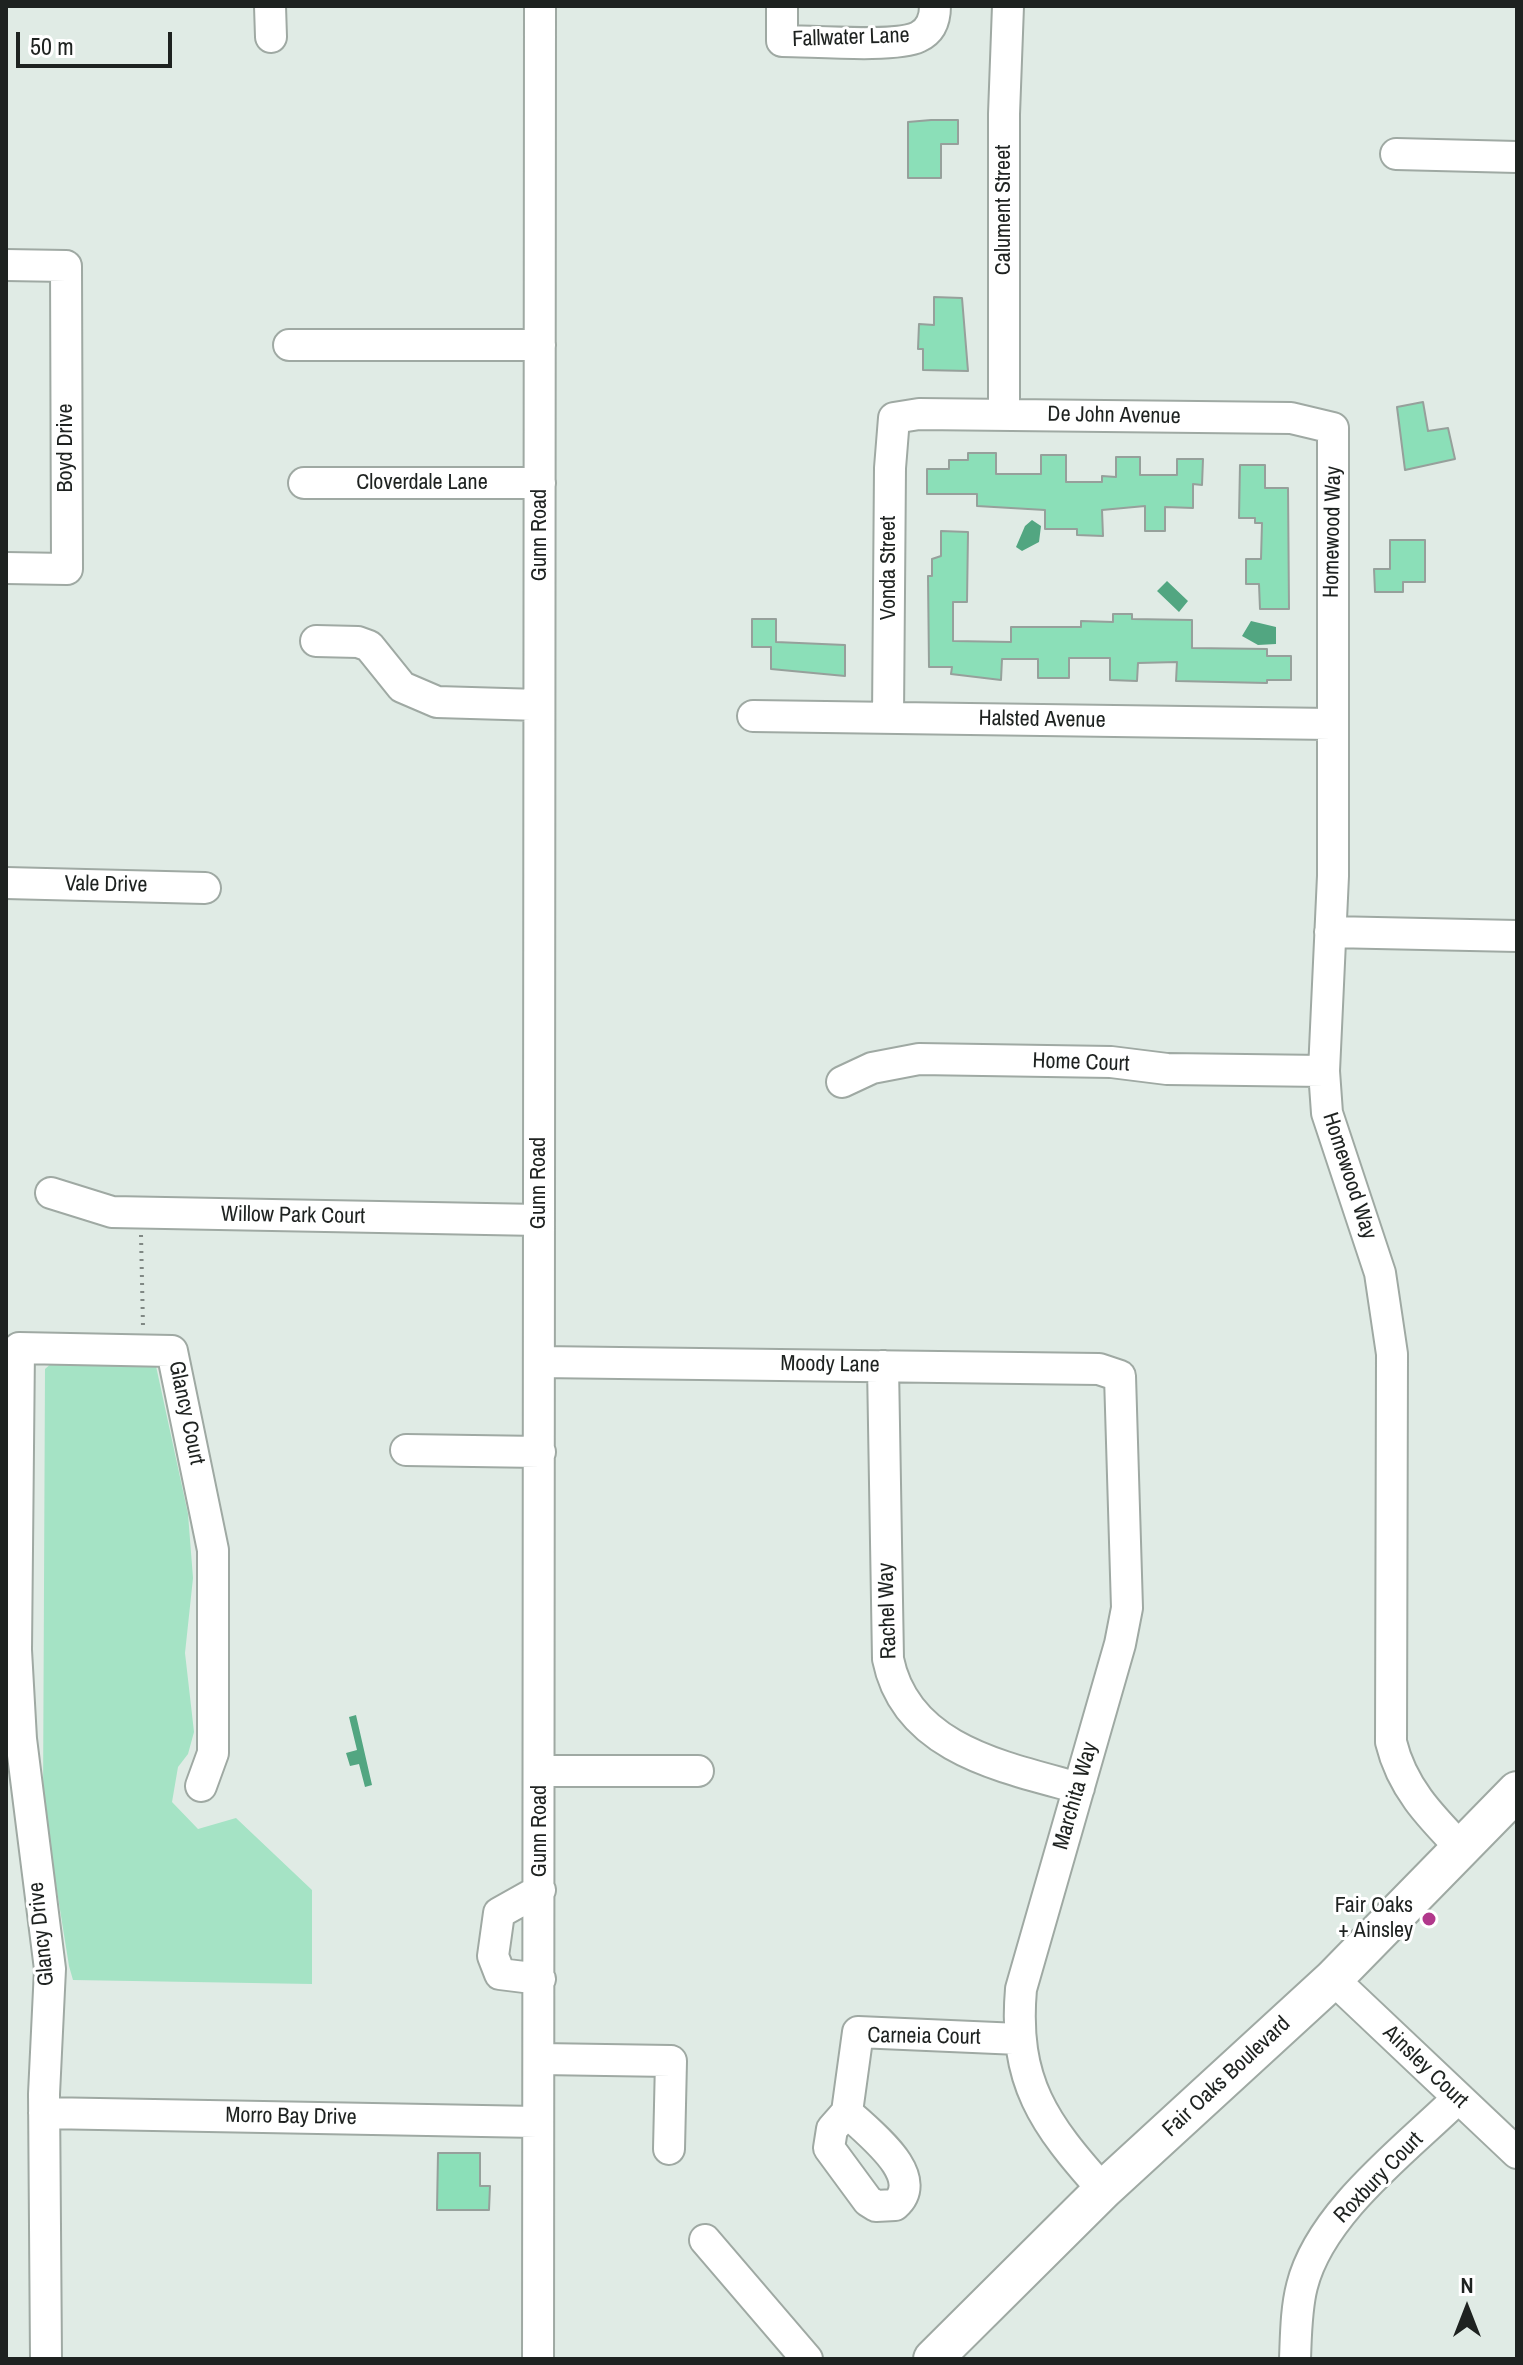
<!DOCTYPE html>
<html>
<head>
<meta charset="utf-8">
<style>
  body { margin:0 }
  #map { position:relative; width:1523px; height:2365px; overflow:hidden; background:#e0ebe5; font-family:"Archivo Narrow",sans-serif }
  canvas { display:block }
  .frame { position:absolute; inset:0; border:8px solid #1e2220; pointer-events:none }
  .north { position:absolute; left:1427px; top:2269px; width:80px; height:80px; -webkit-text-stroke:6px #fff; paint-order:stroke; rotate:0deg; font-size:22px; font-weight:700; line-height:32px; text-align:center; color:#1e2220 }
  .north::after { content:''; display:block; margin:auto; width:28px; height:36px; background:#1e2220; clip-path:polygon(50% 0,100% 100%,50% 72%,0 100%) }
  .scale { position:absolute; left:16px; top:32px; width:156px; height:36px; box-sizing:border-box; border:4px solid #1e2220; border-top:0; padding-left:10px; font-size:24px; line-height:28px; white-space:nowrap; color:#1e2220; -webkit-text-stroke:6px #fff; paint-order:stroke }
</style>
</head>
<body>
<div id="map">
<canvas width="1523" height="2365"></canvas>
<div class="frame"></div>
<div class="north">N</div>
<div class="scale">50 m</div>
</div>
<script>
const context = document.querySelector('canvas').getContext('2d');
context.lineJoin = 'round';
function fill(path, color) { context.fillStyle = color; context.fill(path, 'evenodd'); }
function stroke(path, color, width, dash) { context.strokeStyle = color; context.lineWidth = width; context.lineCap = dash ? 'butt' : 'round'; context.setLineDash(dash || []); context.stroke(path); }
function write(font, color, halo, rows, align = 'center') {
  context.font = font + ' "Archivo Narrow",sans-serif'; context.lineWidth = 6; context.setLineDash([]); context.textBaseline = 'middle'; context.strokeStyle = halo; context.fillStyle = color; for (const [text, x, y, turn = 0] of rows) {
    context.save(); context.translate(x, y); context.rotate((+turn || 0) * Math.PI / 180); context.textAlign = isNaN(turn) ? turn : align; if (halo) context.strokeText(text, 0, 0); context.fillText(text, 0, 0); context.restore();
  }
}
const green = new Path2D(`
  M131 1359 156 1366 188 1514 193 1578 185 1653 194 1732 188 1754 178 1767 172 1802 198 1829 236 1818 312 1890V1984L73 1980 69 1966 43 1803 45 1369 53 1362Z`);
const water = new Path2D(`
  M1032 520 1041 526 1039 542 1022 551 1016 547 1025 526Z
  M1167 581 1188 601 1179 612 1157 591Z
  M1251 621 1276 627V644L1258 645 1242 636Z
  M356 1715 372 1785 365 1787 359 1764 350 1766 346 1753 357 1750 349 1717Z`);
const building = new Path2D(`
  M931 120H958V144H941V178H908V122Z
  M934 297 962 298 968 371 923 370V349H918L919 324 934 325Z
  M1423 402 1428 431 1448 428 1455 459 1405 470 1397 407Z
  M968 453H996V474H1041V455H1066V482H1102V476L1116 477V457H1140V475H1177V459H1203L1202 485 1193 484V508L1165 507V531H1145V506L1102 510 1103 536 1077 535V529H1045V510L977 506V494H927V469H949V460H968Z
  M1240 465H1265V488H1288L1289 609H1260L1259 584H1246V559H1261L1262 523H1255V518H1239Z
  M941 531 968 532 967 602H953V641L1011 642V627H1081V621L1113 622V614H1132V619L1192 620V648L1267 649V656H1291V680H1267V683L1176 681 1177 662 1138 663 1137 681 1110 680V658H1069V678H1038V659H1002L1001 680 951 674 952 667H929L928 576H932V559L941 556Z
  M1390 540H1425V582H1403V592H1375L1374 569H1390Z
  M752 619H776V642L845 645V676L771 669V647H752Z
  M438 2153H480V2186H490L489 2210H437Z`);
const path = new Path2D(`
  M141 1235 143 1326`);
const minor = new Path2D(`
  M270 6 271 37
  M782 6V41C812 41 895 48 918 37 931 31 935 19 935 6
  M1396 154 1517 157
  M6 265 66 266 67 569 6 568
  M289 345H540
  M1004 415V114L1008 6
  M304 483H540
  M316 641 358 642 369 646 402 687 437 702 539 705
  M753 716 1331 724
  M888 717 890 468 894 418 919 414 1291 418 1333 428V876L1324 1071 1327 1113 1380 1273 1392 1354 1391 1742C1402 1788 1431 1817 1463 1850
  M6 883 205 888
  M1330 932 1517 936
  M842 1082 872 1068 919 1059 1111 1062 1167 1069 1324 1071
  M51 1193 112 1212 539 1220
  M540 1362 1099 1369 1120 1376 1127 1608 1120 1644 1021 1989C1013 2082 1044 2124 1103 2190
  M883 1366 888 1659C906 1749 1003 1767 1079 1788
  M406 1450 540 1452
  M540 1771H698
  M540 1890 499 1913 493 1956 500 1974 540 1979
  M1333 1979 1517 2153
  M540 2059 671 2061 669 2149
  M847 2112C867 2132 928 2176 895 2205L876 2206 868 2201 829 2148 832 2129Z
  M847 2112 858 2032 1019 2039
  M44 2113 537 2122
  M705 2240 807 2359
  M46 2359 44 2094 50 1969 21 1739 16 1650 19 1348 172 1351 213 1550V1753L201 1786
  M538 2359 540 6
  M1295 2359C1296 2335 1296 2309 1302 2286 1320 2213 1406 2149 1457 2099`);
const major = new Path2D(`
  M933 2359 1103 2190 1333 1979 1517 1791`);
const markers = [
  [1429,1919,8,"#b1388b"]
];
const streetNames = [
  ["Fallwater Lane",851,38,-2],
  ["Calument Street",1004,210,-90],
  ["De John Avenue",1114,416,1],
  ["Boyd Drive",66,448,-90],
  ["Cloverdale Lane",422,483],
  ["Homewood Way",1333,532,-89],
  ["Gunn Road",540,535,-90],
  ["Vonda Street",889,568,-90],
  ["Halsted Avenue",1042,720,1],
  ["Vale Drive",106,885,1],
  ["Home Court",1081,1063,2],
  ["Homewood Way",1349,1176,72],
  ["Gunn Road",539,1183,-90],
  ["Willow Park Court",293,1216,1],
  ["Moody Lane",830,1365,1],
  ["Glancy Court",186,1413,78],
  ["Rachel Way",888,1611,-92],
  ["Marchita Way",1076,1796,-74],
  ["Gunn Road",540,1831,-90],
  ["Glancy Drive",42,1934,-96],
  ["Carneia Court",924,2037,1],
  ["Ainsley Court",1425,2067,44],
  ["Fair Oaks Boulevard",1227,2077,-43],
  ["Morro Bay Drive",291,2117,1],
  ["Roxbury Court",1379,2178,-46]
];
const poiNames = [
  ["Fair Oaks",1413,1906],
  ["+ Ainsley",1413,1931]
];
fill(green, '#a5e3c5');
fill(water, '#52a681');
fill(building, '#8bdfb8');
stroke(building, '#96a09b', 2);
stroke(minor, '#9fa9a3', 34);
stroke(major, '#9fa9a3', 42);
stroke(path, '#808884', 4, [2, 6]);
stroke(minor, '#fff', 30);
stroke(major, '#fff', 38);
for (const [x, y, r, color] of markers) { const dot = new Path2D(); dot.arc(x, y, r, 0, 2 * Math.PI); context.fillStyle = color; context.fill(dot); stroke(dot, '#fff', 3); }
write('22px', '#1e2220', '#fff', streetNames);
write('22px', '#1e2220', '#fff', poiNames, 'right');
</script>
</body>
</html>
